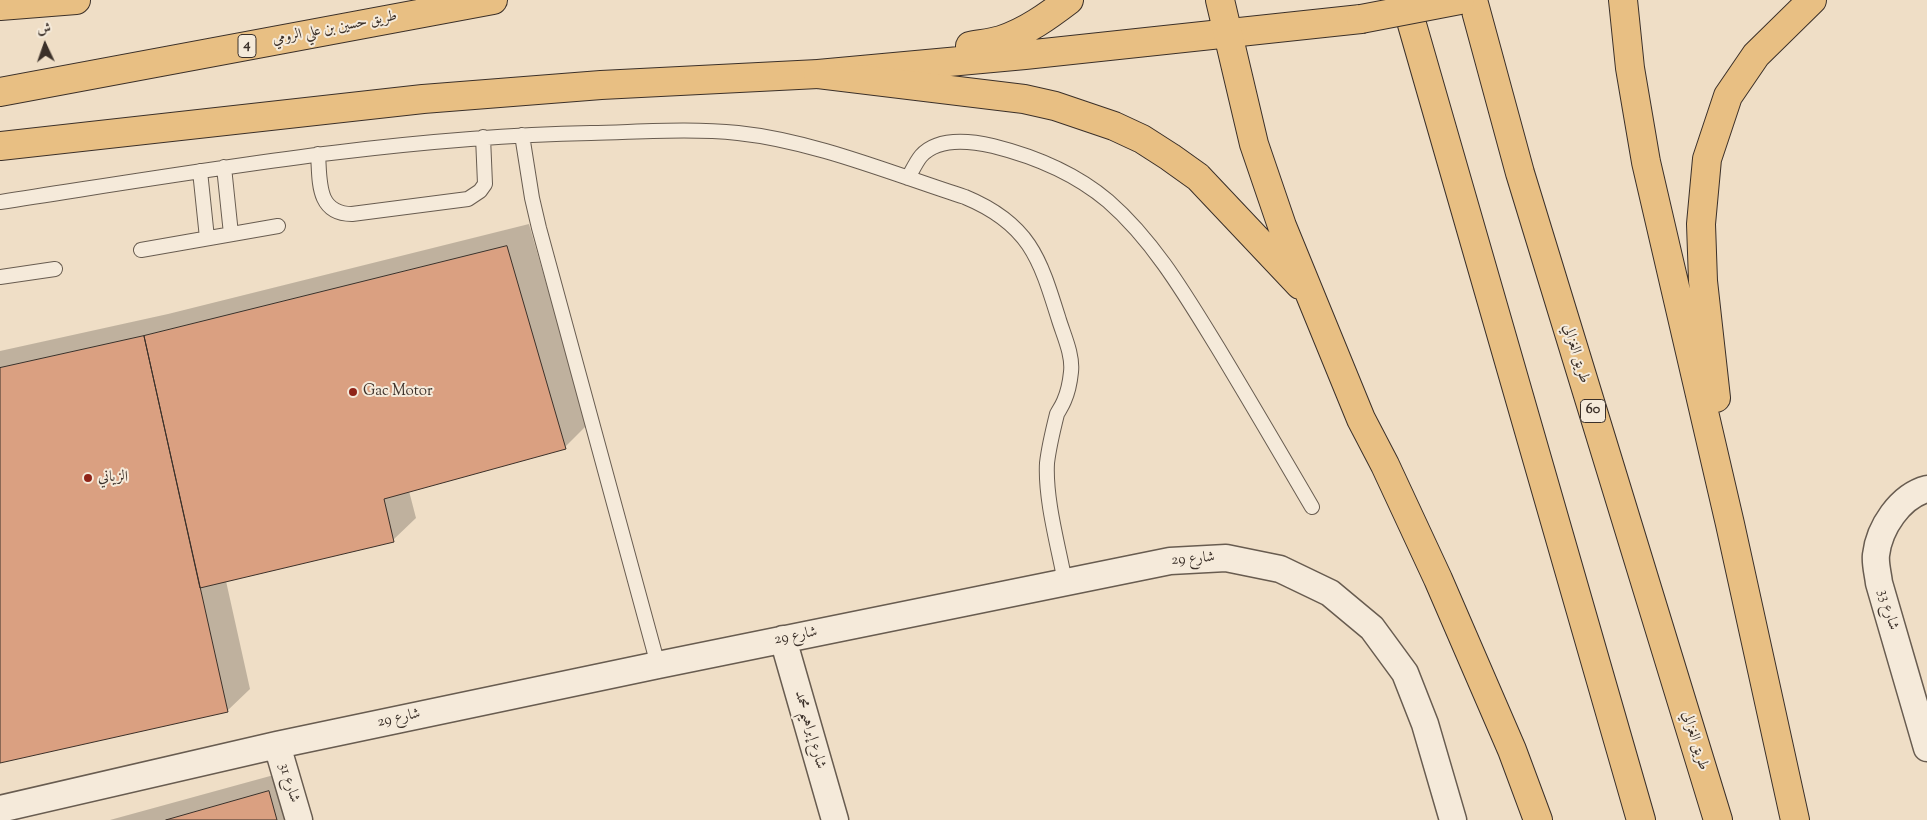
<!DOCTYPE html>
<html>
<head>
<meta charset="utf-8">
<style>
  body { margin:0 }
  #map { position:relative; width:1927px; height:820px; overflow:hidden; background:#efdec6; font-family:"Sorts Mill Goudy",Amiri,serif }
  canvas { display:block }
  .north { position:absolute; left:20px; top:20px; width:50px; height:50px; -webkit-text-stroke:4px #f5eada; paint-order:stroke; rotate:357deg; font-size:14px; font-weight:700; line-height:20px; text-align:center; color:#3b3029 }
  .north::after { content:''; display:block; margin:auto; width:18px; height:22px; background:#3b3029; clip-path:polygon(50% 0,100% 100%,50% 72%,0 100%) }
</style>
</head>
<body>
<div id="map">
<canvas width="1927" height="820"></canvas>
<div class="north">ش</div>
</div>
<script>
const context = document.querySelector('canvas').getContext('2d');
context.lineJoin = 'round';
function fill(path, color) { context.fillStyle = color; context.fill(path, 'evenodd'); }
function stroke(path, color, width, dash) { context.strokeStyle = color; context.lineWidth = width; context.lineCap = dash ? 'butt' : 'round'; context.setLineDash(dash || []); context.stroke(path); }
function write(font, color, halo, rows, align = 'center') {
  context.font = font + ' "Sorts Mill Goudy",Amiri,serif'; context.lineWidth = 4; context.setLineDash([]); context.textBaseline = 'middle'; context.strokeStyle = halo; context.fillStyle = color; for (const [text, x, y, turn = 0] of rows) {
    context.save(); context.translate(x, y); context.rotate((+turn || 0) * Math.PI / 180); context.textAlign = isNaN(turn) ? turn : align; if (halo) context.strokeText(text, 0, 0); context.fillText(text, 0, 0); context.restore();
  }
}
const shadow = new Path2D(`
  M529 224 587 425 565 447 409 491 416 518 393 540 226 581 250 689 227 711 0 761V351L168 314Z
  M292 770 306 820H110Z`);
const building = new Path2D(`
  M507 246 566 449 384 499 394 542 200 588 144 336Z
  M144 336 228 712 0 763V368Z
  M269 791 277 820H166Z`);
const service = new Path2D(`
  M522 135 532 198 539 228 658 665
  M318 154C320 180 316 214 352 214L468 199 480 191 485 184 483 137
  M224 167 231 234
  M200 171 207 238
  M908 178C912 171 916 162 921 156 938 137 971 141 993 146 1033 156 1076 174 1108 201 1154 241 1186 296 1218 348 1250 401 1281 454 1312 507
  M0 202C196 172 392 137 591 133 640 132 690 128 738 133 814 141 893 174 965 197 1030 224 1040 259 1059 320 1064 336 1073 355 1071 372 1070 382 1068 392 1064 401 1062 406 1059 410 1057 414 1053 430 1049 446 1047 463 1045 499 1058 545 1065 582
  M141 250 278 226
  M0 277 55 269`);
const minor = new Path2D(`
  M1927 489C1900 496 1879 528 1876 555 1875 564 1878 574 1879 583L1927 748
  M783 639 835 820
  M277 745 299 820
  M0 809 277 745 658 665 1170 561 1226 558 1280 569 1330 593 1372 628 1405 673 1425 724 1453 820`);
const trunk = new Path2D(`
  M0 6 76 0
  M970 46C980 44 991 43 1001 40 1026 32 1048 16 1069 0
  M0 92 493 0
  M0 146 423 99 601 85 818 74 1025 55 1361 19`);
const motorway = new Path2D(`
  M1220 0 1254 144 1282 226 1361 419 1385 465 1438 579 1512 750 1538 820
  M1405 0 1641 820
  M1473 0 1520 173 1718 820
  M1623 0 1630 68 1646 162 1730 524 1795 820
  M818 74 1024 99 1055 106 1114 126 1142 139 1170 157 1198 177 1300 285
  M1716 398 1703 281 1701 224 1707 159 1728 96 1756 55 1812 0`);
const trunkBridge = new Path2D(`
  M1361 19 1460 0`);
const markers = [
  [353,392,5,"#8f2418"],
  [88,478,5,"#8f2418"]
];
const shields = [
  [247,46,18],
  [1593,411,25]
];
const shieldNames = [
  ["4",247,46],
  ["60",1593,411]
];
const streetNames = [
  ["طريق حسين بن علي الرومي",335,29,-11],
  ["طريق الغزالي",1575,354,73],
  ["شارع 29",1193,560,-4],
  ["شارع 33",1887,610,74],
  ["شارع 29",796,637,-11],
  ["شارع 29",399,719,-12],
  ["شارع إبراهيم محمد",809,730,74],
  ["طريق الغزالي",1694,741,73],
  ["شارع 31",288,783,73]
];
const poiNames = [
  ["Gac Motor",363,392],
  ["الزياني",98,478]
];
fill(shadow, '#0003');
fill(building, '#daa081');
stroke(building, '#3b3029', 1);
stroke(service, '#685c50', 16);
stroke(minor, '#685c50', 29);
stroke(trunk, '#3b3029', 30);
stroke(motorway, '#3b3029', 30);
stroke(service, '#f5eada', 14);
stroke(minor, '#f5eada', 26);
stroke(trunk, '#e8bf83', 28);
stroke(motorway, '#e8bf83', 28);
stroke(trunkBridge, '#3b3029', 30, []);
stroke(trunkBridge, '#e8bf83', 28);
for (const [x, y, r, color] of markers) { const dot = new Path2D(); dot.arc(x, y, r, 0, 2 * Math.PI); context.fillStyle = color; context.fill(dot); stroke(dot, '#f5eada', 2); }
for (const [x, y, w] of shields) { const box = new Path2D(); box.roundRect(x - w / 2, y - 11.5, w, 23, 4); context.fillStyle = '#f5eada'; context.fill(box); stroke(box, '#3b3029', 1); }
write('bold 14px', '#3b3029', null, shieldNames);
write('15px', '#3b3029', '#f5eada', streetNames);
write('15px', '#3b3029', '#f5eada', poiNames, 'left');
</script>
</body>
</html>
